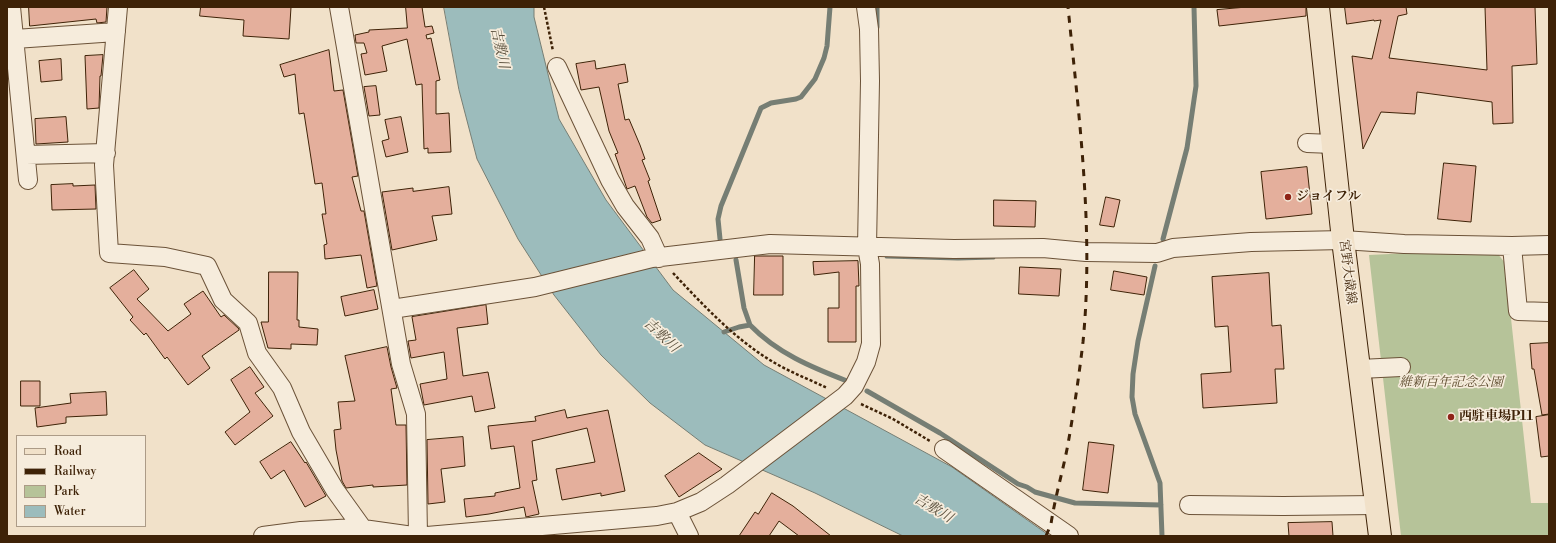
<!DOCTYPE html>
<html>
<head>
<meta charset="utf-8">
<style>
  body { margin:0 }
  #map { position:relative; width:1556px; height:543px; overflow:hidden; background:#f1e1c9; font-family:"Libre Bodoni",serif }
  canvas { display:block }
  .frame { position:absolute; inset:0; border:8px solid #3e2207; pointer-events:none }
  .legend { position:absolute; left:16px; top:435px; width:130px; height:92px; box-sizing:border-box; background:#f6ecdc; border:1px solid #ac9b87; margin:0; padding:5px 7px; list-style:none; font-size:12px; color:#3e2207 }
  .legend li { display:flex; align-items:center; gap:8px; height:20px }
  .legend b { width:20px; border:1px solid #ac9b87 }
</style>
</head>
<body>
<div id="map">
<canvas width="1556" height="543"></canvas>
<div class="frame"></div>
<ul class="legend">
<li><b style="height:5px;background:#f1e1c9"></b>Road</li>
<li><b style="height:5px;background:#3e2207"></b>Railway</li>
<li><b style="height:11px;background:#b6c399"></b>Park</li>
<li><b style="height:11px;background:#9cbcbc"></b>Water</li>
</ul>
</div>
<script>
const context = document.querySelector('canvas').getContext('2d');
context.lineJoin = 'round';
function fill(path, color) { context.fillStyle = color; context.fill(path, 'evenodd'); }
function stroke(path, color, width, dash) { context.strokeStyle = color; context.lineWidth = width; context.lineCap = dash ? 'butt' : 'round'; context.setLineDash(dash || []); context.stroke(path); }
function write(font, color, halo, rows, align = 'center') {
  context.font = font + ' "Libre Bodoni","Noto Serif JP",serif'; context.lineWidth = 3.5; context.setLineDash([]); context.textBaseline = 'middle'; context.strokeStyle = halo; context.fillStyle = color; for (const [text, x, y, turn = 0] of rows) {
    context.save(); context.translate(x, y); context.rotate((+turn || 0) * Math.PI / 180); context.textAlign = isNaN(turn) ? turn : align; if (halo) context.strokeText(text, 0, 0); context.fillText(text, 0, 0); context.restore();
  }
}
const green = new Path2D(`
  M1494 249 1505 263 1531 503H1549V536H1401L1369 255Z`);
const water = new Path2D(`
  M444 7H534V17L559 119 606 200 673 290 764 365 952 467 1050 536H903L815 493 705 445 650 403 601 355 554 295 518 239 477 159 459 90Z`);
const stream = new Path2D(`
  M877 7V27
  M720 239 718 219 721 206 761 108 771 103 796 99 801 97 815 79 824 58 827 46 830 7
  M1163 239 1187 148 1196 86 1194 7
  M887 256 958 258 993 257
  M736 260 744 308 750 325
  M1155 266 1138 341 1133 374 1132 397 1135 414 1160 483 1162 536
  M724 332 739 327 750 325C777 353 811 367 847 381
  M867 391 940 433 1018 484 1027 487 1035 492 1075 503 1161 505`);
const building = new Path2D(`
  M29 7H107L106 22 97 23 96 19 30 26Z
  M201 7H291L289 39 243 36 244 20 200 16Z
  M406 7H422L425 27 432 26 434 33 426 35 427 39 431 38 440 80 436 81V114L449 113 451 152 428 153V148L424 149 422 84 416 85 407 39 382 46 387 71 365 75 361 54 367 53 364 43H356L355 35 369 32V30L407 28Z
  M1247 7H1306V16L1219 26 1217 10Z
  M1345 7H1406L1407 14 1398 16 1389 58 1487 70 1485 7H1535L1537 64 1512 66 1513 123 1493 124 1492 102 1417 92 1415 114 1381 112 1363 149 1352 56 1372 59 1381 20 1374 21V20L1347 24Z
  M329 50 334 91 343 90 358 176 352 177 361 211H364L377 286 367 288 361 255 325 259 324 245 327 244 322 214H326L322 183 315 184 304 113 299 114 295 74 284 77 280 65Z
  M103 55 101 76H100L99 108 87 109 85 56Z
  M61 59 62 80 41 82 39 61Z
  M595 61 596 69 625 64 628 82 618 84 625 120 629 119 640 145 645 159 642 160 650 180 648 181 661 220 652 223 647 217 635 186 627 189 615 154 618 153 609 131 599 87 581 90 576 64Z
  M376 86 380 115 369 116 364 87Z
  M66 117 68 142 36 144 35 119Z
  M401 117 408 152 386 157 382 141 389 139 385 120Z
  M1444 163 1476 166 1471 222 1438 219Z
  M1307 167 1312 214 1266 219 1261 172Z
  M73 184V186L95 185 96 209 52 210 51 185Z
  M449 187 452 214 432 216 437 240 392 250 382 192 413 188V191Z
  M1106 197 1120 200 1114 227 1100 225Z
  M994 200 1036 201 1035 227 994 226Z
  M755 256H783V295H754Z
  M858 261 859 286H856V342H828V308H839V272L814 275 813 262Z
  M1020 267 1061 269 1059 296 1019 294Z
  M134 270 149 289 137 299 168 331 191 314 184 304 203 291 221 317 224 315 239 329V330L202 356 210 368 188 385 167 357 165 359 146 333 144 335 130 320 133 317 110 288Z
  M1114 271 1147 277 1144 295 1111 290Z
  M269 272H298L297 320H299V327L318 329 317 345 291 344V349L268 348 261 322H268Z
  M1269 273 1272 326 1281 325 1284 369H1275L1277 403 1203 408 1201 374 1231 372 1228 326 1215 327 1212 277Z
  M374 290 378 309 345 316 341 297Z
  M486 305 488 324 457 328 463 376 488 372 495 408 475 412 472 396 424 405 420 384 447 379 444 352 411 358 408 341 416 340 412 317Z
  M1549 343V414L1542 415 1534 369H1532L1530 344Z
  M387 347 391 367 397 388 391 389 396 425H406L407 485 373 487V485L346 488 342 481 336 450 334 430 341 429 338 402 355 401 345 356Z
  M250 367 264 387 255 393 273 416 235 445 225 432 250 412 231 380Z
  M21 381H40V406H21Z
  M106 392 107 415 66 417V423L37 427 35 408 71 403 70 394Z
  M565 410 567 418 608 410 625 491 601 496V493L562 500 556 469 595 462 587 428 532 441 537 480 532 481 539 514 526 517 524 507 489 514 466 517 464 499 495 496V493L520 488 514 446 491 449 488 426 536 421 535 417Z
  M1549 415V456L1541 457 1536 417Z
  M463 437 465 466 441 469 445 502 428 504 427 440Z
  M291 442 305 463 306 462 326 496 305 507 284 470 271 479 260 462Z
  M1089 442 1114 445 1108 493 1083 490Z
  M699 453 722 469 679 497 665 476Z
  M772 493 793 506 831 536H799L779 521 769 536H739L755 512 758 514Z
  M1332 522 1333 536H1289L1288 523Z`);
const path = new Path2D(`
  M544 7 553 51
  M673 273C706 308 739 344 782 367 797 375 813 381 827 388
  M861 404 893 419 930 441`);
const minor = new Path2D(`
  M11 7 28 180
  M118 7 104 165 109 253 165 257 207 266 223 300 248 323 257 353 282 388 301 432 335 490 363 529
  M339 7 401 364 416 414 418 536
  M15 39 116 32
  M557 67 610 180 625 206 650 238 659 258
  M1307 143 1333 144
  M26 155 106 153
  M1512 246 1518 311 1549 312
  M392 309 535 287 652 258 770 244 954 249 1043 248 1086 252 1157 253 1173 248 1251 242 1343 240 1404 244 1512 246 1549 245
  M1360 369 1401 367
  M944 449 1069 536
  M1189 505 1283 506 1377 505
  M677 512 689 536
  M263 536 301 531 356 528 413 536
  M427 536 657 516 677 512 701 502 727 485 845 396 854 386 866 362 871 344 870 264 867 247 870 81 869 29 866 7`);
const major = new Path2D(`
  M1318 7 1343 240 1380 536`);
const rail = new Path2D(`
  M1046 536 1051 524C1055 497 1063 471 1068 444 1074 410 1079 376 1083 342 1094 230 1079 118 1068 7`);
const markers = [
  [1288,197,4,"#8f2418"],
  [1451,417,4,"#8f2418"]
];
const poiNames = [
  ["ジョイフル",1296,197],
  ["西駐車場P11",1459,417]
];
const streetNames = [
  ["宮野大歳線",1347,272,83]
];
const parkNames = [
  ["維新百年記念公園",1451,383]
];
const waterNames = [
  ["吉敷川",499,48,78],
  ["吉敷川",661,336,43],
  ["吉敷川",933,509,31]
];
fill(green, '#b6c399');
fill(water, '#9cbcbc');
stroke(water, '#767e74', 1);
stroke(stream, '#767e74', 5);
fill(building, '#e4af9c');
stroke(building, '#3e2207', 1);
stroke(minor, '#6b5238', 20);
stroke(major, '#3e2207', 24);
stroke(path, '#3e2207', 2.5, [3, 2]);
stroke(minor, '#f6ecdc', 18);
stroke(major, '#f1e1c9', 22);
stroke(rail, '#3e2207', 3, [7, 7]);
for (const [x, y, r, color] of markers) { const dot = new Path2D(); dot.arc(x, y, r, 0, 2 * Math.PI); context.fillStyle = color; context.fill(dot); stroke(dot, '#f6ecdc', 1.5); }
write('bold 13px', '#3e2207', '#f6ecdc', poiNames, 'left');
write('13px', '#3e2207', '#f6ecdc', streetNames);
write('italic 13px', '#5c4a2c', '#f6ecdc', parkNames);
write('italic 14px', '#5a503d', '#f6ecdc', waterNames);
</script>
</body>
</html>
